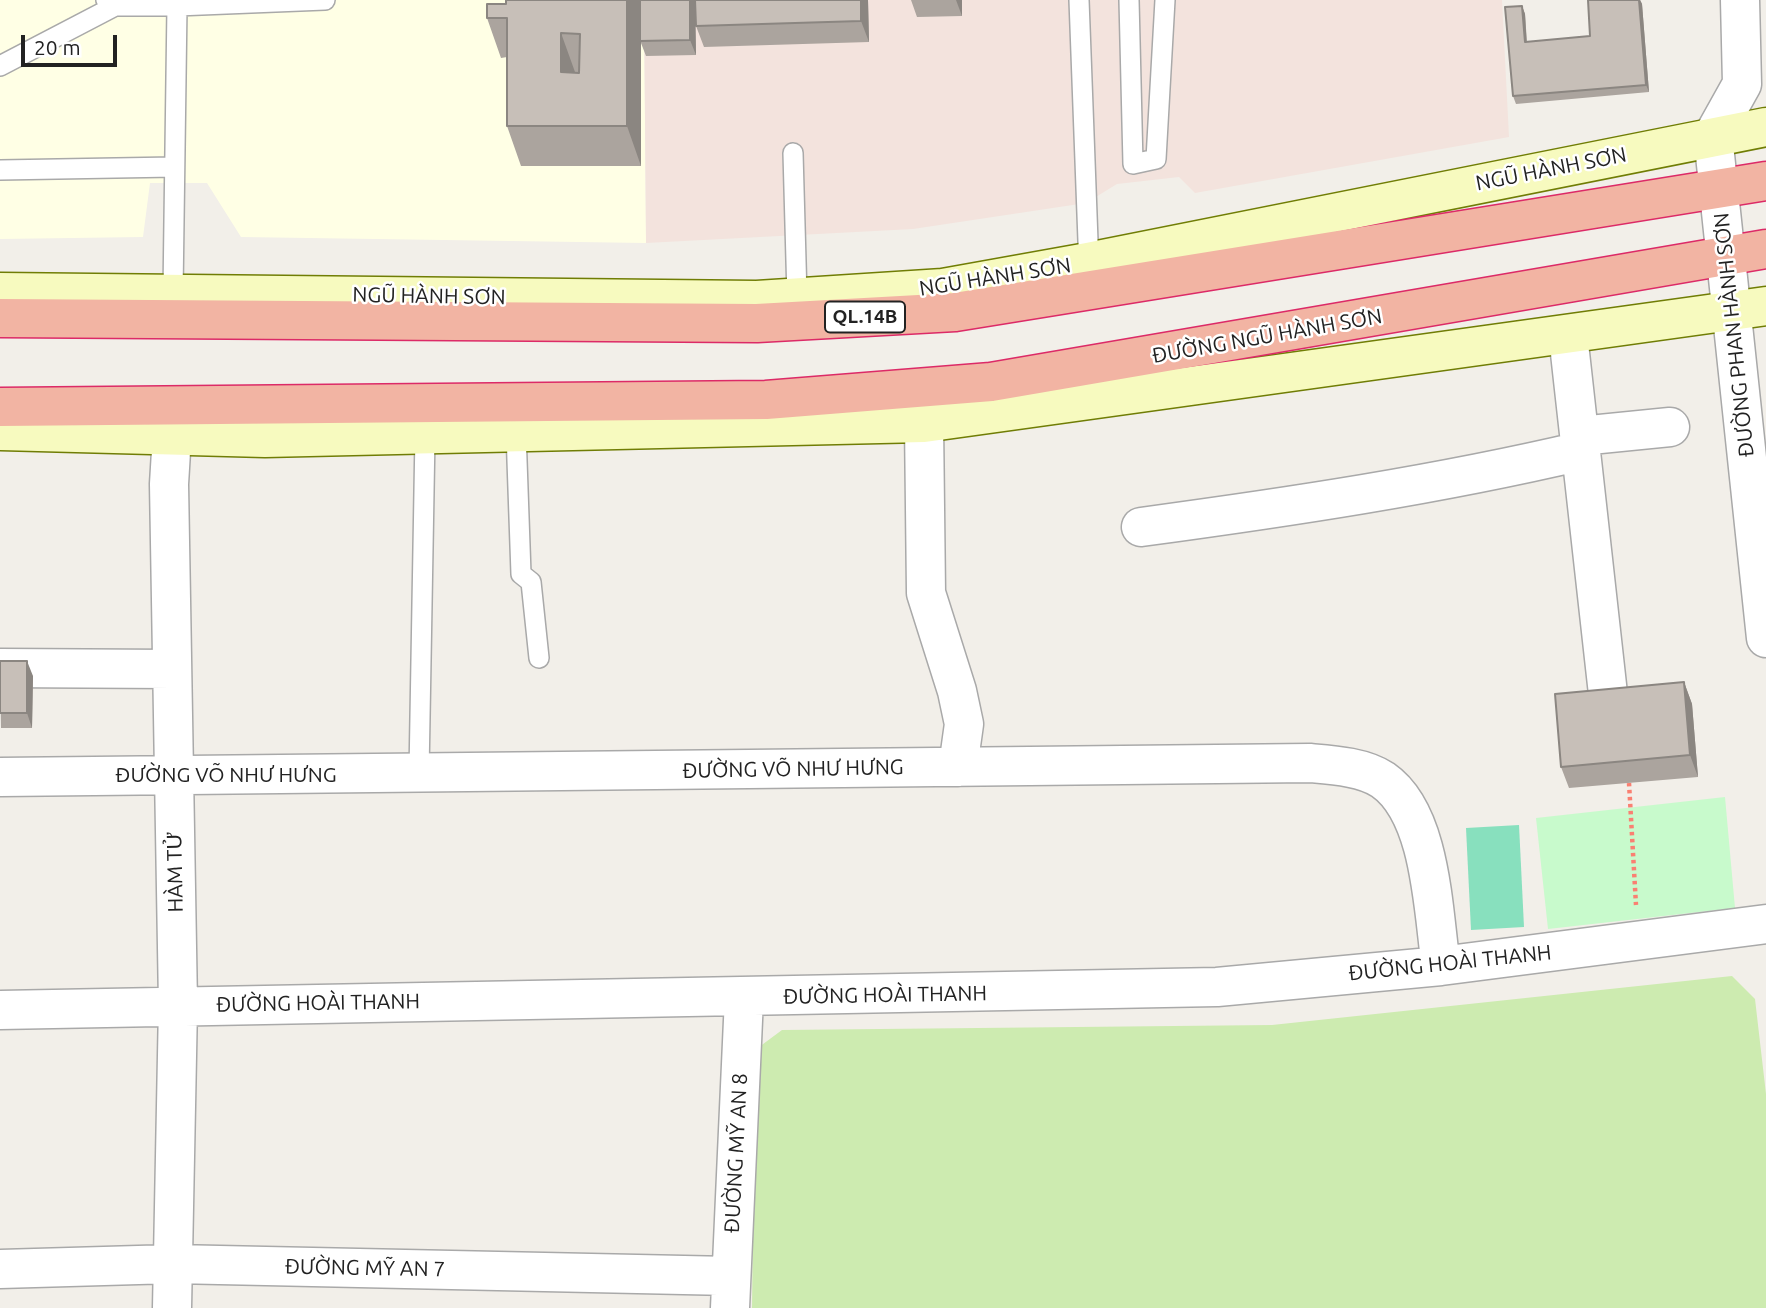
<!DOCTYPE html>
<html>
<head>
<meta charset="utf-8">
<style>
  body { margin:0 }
  #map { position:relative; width:1766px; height:1308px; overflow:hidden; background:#f2efe9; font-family:Ubuntu,sans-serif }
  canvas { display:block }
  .scale { position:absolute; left:21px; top:35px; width:96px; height:32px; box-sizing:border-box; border:4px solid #222; border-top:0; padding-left:9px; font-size:21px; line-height:24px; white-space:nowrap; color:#222; -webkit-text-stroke:5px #fff; paint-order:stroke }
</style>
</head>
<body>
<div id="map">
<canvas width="1766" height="1308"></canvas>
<div class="scale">20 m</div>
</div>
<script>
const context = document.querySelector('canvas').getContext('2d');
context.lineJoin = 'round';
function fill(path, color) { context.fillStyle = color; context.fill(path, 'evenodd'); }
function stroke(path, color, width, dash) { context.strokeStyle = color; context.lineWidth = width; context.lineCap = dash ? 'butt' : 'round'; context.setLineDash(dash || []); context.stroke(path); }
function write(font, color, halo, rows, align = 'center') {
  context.font = font + ' Ubuntu,sans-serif'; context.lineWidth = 5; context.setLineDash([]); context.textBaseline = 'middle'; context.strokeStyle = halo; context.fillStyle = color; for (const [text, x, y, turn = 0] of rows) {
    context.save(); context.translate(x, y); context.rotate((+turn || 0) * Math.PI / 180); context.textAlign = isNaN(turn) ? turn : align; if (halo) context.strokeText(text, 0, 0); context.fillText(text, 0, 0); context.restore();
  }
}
const education = new Path2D(`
  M0 0H644L646 243 241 237 207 183H150L143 237 0 239Z`);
const military = new Path2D(`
  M644 0H1502L1509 137 1195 193 1179 177 1117 184 1086 203 913 229 646 243Z`);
const grass = new Path2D(`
  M1732 976 1755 999 1766 1094V1308H752L755 1050 782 1030 1272 1025Z`);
const park = new Path2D(`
  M1725 797 1735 908 1548 929 1536 818Z`);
const pitch = new Path2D(`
  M1519 825 1524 927 1471 930 1466 828Z`);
const path = new Path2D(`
  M1629 783 1636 905`);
const service = new Path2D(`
  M106 0 115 6H177V0
  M1079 0 1089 268
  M1129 0 1133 164 1156 159 1165 0
  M0 66 115 6
  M793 153 797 297
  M0 170 174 167
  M173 292 177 6 325 0
  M516 432 521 574 531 582 539 658
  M419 773 425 435`);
const minor = new Path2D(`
  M1568 335 1608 694
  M924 423 926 593 957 691 964 724 958 767
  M172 435 169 484 178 1005 172 1308
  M1580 436 1670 427
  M1141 527C1289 507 1436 485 1581 451
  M0 668 172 669
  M0 777 1310 763C1333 765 1364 767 1383 780 1432 814 1433 912 1441 966
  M0 1010 1217 987 1441 966 1766 924
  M0 1269 173 1264 730 1276
  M730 1308 744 998`);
const tertiary = new Path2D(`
  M1740 0 1742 84
  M1742 84 1713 136 1766 638`);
const secondary = new Path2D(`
  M0 292 757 300 943 288 1088 262 1766 127
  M0 431 265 438 924 423 1766 306`);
const trunk = new Path2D(`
  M0 318 757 323 955 312 1766 181
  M0 407 766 400 991 382 1766 249`);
const wall = new Path2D(`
  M695 0 696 55 646 56 641 43V166H521L507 126V57L501 58 487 18 506 4Z
  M695 0H868L869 42 704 47 696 26Z
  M911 0H962V16L917 17Z
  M1588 0H1640L1642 4 1649 92 1516 104 1513 96 1522 6 1525 14 1527 42 1590 36Z
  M0 661 33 676 32 728H1Z
  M1684 682 1692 704 1698 777 1569 788 1561 767Z`);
const shadedWall = new Path2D(`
  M627 0H641V166L627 126Z
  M690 0H695L696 55 690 40Z
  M861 0H868L869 42 861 21Z
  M956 0H962V16Z
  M1639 0H1640L1642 4 1649 92 1646 85Z
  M1522 6 1525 14 1527 49 1525 42Z
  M561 33 575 72H561Z
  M27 661 33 676 32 728 27 713Z
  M1684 682 1692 704 1698 777 1690 755Z`);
const building = new Path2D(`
  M506 0H627V126H507V18H487V4H506ZM561 33 580 34 579 73 561 72Z
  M640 0H690V40L640 41Z
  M695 0H861V21L696 26Z
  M1588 0H1639L1646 85 1513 96 1505 7 1522 6 1525 42 1590 36Z
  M0 661H27V713H0Z
  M1684 682 1690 755 1561 767 1555 694Z`);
const shields = [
  [865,317,80]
];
const shieldNames = [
  ["QL.14B",865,317]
];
const streetNames = [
  ["NGŨ HÀNH SƠN",1551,169,-11],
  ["NGŨ HÀNH SƠN",995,277,-9],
  ["NGŨ HÀNH SƠN",429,296,1],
  ["ĐƯỜNG PHAN HÀNH SƠN",1734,335,-96],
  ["ĐƯỜNG NGŨ HÀNH SƠN",1267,336,-10],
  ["ĐƯỜNG VÕ NHƯ HƯNG",793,769,-1],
  ["ĐƯỜNG VÕ NHƯ HƯNG",226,775],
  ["HÀM TỬ",175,872,-91],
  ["ĐƯỜNG HOÀI THANH",1450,963,-6],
  ["ĐƯỜNG HOÀI THANH",885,995,-1],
  ["ĐƯỜNG HOÀI THANH",318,1003,-1],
  ["ĐƯỜNG MỸ AN 8",736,1153,-87],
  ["ĐƯỜNG MỸ AN 7",365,1268,1]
];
fill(education, '#ffffe5');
fill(military, '#f3e3dd');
fill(grass, '#cdebb0');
fill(park, '#c8facc');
fill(pitch, '#88e0be');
stroke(service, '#a9a9a9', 22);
stroke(minor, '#a9a9a9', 41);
stroke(tertiary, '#a9a9a9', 41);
stroke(secondary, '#707d05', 41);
stroke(trunk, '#dc2a67', 41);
stroke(path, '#fa8072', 4.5, [3.5, 3.5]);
stroke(service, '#fff', 19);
stroke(minor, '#fff', 38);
stroke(tertiary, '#fff', 38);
stroke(secondary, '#f7fabf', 38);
stroke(trunk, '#f2b4a3', 38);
fill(wall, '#aba49e');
fill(shadedWall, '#8b8681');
fill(building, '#c7bfb8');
stroke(building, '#8b8681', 2);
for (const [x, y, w] of shields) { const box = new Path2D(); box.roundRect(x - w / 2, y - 15.5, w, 31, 5); context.fillStyle = '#fff'; context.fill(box); stroke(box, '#222', 2); }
write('bold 19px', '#222', null, shieldNames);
write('21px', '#222', '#fff', streetNames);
</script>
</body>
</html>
